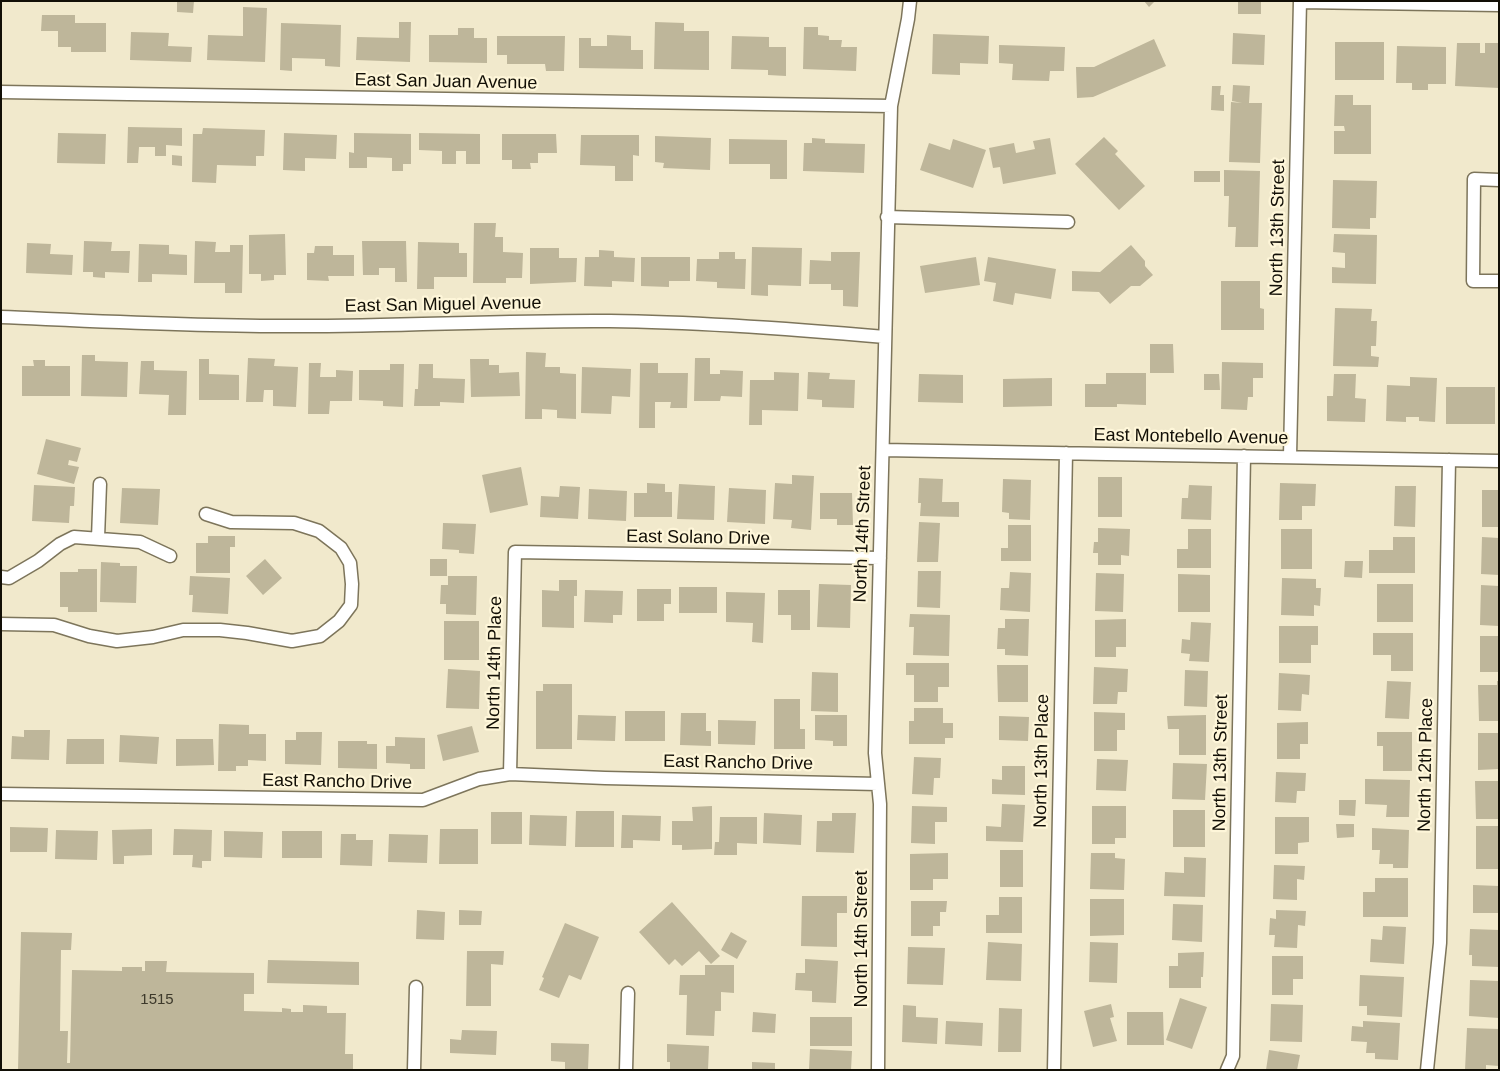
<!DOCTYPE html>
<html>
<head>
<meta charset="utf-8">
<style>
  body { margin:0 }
  #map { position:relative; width:1500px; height:1071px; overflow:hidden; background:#f1e9cc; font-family:Arial,sans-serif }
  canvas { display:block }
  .frame { position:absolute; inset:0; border:2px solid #120f06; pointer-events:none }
</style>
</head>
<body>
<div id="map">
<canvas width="1500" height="1071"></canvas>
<div class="frame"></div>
</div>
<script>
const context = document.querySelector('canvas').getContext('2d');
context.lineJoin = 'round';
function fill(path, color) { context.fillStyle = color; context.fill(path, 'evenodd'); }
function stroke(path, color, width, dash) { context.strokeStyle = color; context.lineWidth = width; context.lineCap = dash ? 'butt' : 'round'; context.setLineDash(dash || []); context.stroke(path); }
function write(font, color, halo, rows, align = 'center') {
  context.font = font + ' Arial,sans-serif'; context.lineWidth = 4.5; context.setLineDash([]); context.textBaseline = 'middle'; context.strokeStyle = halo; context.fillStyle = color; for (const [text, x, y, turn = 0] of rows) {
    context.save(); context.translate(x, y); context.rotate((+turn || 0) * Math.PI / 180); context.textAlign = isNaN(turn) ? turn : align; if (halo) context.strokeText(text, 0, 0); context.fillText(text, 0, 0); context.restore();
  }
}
const building = new Path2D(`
  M177 1H194L193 13 177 12Z
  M1144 1H1155L1149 7Z
  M1238 1H1261V14H1238Z
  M243 7 267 8 265 62 207 60 208 35 243 36Z
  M42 15H75V23H106V52H71V47H58V31H41Z
  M399 22H411L410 62 356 60 357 37 399 38Z
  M655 22 684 23V31H709V70L654 69Z
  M281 23 341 25 340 67 325 66V59L292 58V71L280 70Z
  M804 27H818V35L829 36V40H842L841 47H857L856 71 803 69Z
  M458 28H474V38H487V63L429 62V35H458Z
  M131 32 169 33 168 46 192 47 191 62 130 60Z
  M1233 33 1265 35 1264 65 1232 64Z
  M933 34 989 36 988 64 960 63V75L932 74Z
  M607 35 631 36V50H643V69L579 68V38H591V46H607Z
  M497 36H565L564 71H546L545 64H507V55H497Z
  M732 36 769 37V47H786V76L768 75V70L731 69Z
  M1154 39 1166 66 1093 97 1077 98 1076 67H1094Z
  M1335 42H1384V80H1335Z
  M1457 43H1480V53H1485V43H1499V88L1455 86Z
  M999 45 1065 47 1064 71H1050L1049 81 1012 80 1013 64 999 63Z
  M1397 46 1446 47V84H1428V90H1412V83H1396Z
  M1233 85 1250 86 1249 103H1262L1260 163 1229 162 1231 102 1242 103 1232 101Z
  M1212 86H1221L1220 95H1224V111L1211 110Z
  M1335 95H1353V105H1371V154H1334V131H1345L1344 126H1334Z
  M128 127 182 128V146L166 145V156H155V147H139L138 163H127Z
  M203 128 265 130 264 156H256V166L217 165 216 183 192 182 193 134H202Z
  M58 133 106 134 105 164 57 163Z
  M284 133 337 135 336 159 305 158V171L283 170Z
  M354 133 411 134V164H403V171H392V158L367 157V168H349V152L354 153Z
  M419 133 480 134V164H466V151H456V164H442V151L419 150Z
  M502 134H556L557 153H538V163H530L531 169H512V160H502Z
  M581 135H639V156L633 155V181H615V166L580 165Z
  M655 136 711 138 710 170 663 168 664 163 655 162Z
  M1104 137 1118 151 1115 154 1145 186 1119 210 1075 164Z
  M812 138 825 139V143L865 144 864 173 803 171 804 143H812Z
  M1050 138 1056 174 1003 184 1000 167 993 168 989 148 1014 143 1016 153 1035 149 1033 141Z
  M729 139 787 140V179H770V164H729Z
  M953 139 986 150 973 188 920 170 929 143 950 150Z
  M172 155 182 156V166L172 165Z
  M1224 170 1260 171 1258 247H1235L1236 227H1228L1229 196H1224Z
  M1194 171H1220V182H1194Z
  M1333 180 1377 181 1376 218H1370V229L1332 228Z
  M474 223H496L495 237H503V252L523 253 522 278H506V283H473Z
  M285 234 286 275H274V280L261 281V274H249V235Z
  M1334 234 1377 235 1376 284 1332 283V267L1345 268V253L1333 252Z
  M84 241 112 242 111 251H130L129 273 105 272V278L93 277V272H83Z
  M195 241 216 242 215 252H230V245H243L242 293H225V283H194Z
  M362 241H406L407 282H395V268H379V275H363Z
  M418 242 459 243V253H467V277H434V289H417Z
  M27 243 51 244 50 254 73 255 72 275 26 273Z
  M139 244 169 245V254L187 255V275L152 274V282H138Z
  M1131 245 1145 261V266L1153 275 1140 286H1131L1110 304 1099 292 1072 291V271L1100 272Z
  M315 246H333V255H354V276H328L329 281 307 280V253H314Z
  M752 247 802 248 801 286 768 285V296L751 295Z
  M530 248H559V258H577L576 282 530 284Z
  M599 250 614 251V257L635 258 634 282 612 281V287L584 286 585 257H599Z
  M719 252H735V259H746L745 289 717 288V282L696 281 697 259H719Z
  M831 252H860L858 307 843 306V290H831V284H809L810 260 831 261Z
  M641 257H690V281H669V287L641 286Z
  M976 257 980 285 925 293 920 266Z
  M988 257 1056 269 1051 299 1015 293 1013 305 993 301 996 283 984 281Z
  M1221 281H1260V308L1264 309V330H1221Z
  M1335 308 1372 309 1371 321H1377L1376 346H1371V356L1379 357 1378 367 1333 366Z
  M1150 344H1173L1174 373H1150Z
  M526 352 546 353 545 367H560V373L576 374V419L557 418V410L542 409V419H525Z
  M82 355H95V361L128 362 127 397 81 396Z
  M248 358 275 359 274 366 298 367 296 407 273 406V390H264L263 402H246Z
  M695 358H710V374H720V370L743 371 742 397 721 396 720 401H694Z
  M199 359H209V374L239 375V400H199Z
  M470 359H489V365H499V373L519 372 520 396 471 397Z
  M33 360H45V366H70V396H22V366H34Z
  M141 361H154V370L187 371 186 415H168L169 395 139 394Z
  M1222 362 1263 363V378H1253V397H1248L1247 410 1221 409Z
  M309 363H321L320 377H336V370L353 371 352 401H330L329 414H308Z
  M640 363H658V373H688L687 408H670L671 402H655V428H639Z
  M390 364H404L403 407 383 406V401L359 400V370H390Z
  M419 364H433V378L465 379 464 403 440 402V406H414L415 389H418Z
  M582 367 631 369 630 397 612 396 611 414 581 413Z
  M774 372 799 373 798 411 762 410V425H749L750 380H774Z
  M808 372 830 373 829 379 855 380 854 408 822 407V400L807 399Z
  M1106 373H1146V405L1117 404V407H1085V384H1106Z
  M919 374 963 375V403L918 402Z
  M1204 374H1219L1220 390H1204Z
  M1334 374H1356L1355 398 1366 399 1365 422 1327 421V396H1333Z
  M1410 377 1437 378 1435 422 1419 421V417H1406V422L1386 421 1387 385 1410 386Z
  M1052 378V406L1003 407V379Z
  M1446 387H1495V424H1446Z
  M46 439 81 448 77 462 69 460 68 465 79 467 74 484 37 474Z
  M521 467 528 505 490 513 482 475Z
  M792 475 814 476 811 530 791 528 792 520 773 519 775 483 792 484Z
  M1098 477H1122V517H1098Z
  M919 478 943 479 942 502H959V517L920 516 921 503H918Z
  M1003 479 1031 480 1030 520 1009 519V513L1002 512Z
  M647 483 665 484V492H672V517H634V493H647Z
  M1280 483 1316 484 1315 506H1302V520H1279Z
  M679 484 715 486 714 520 677 519Z
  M34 485 75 487 74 506H70L69 523 32 521Z
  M1189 485 1212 486 1211 520 1181 519 1182 498H1188Z
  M560 486 580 487 578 519 540 517 541 496 559 497Z
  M1395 486H1416L1415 527 1394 526Z
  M122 488 160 489 158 525 120 523Z
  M729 488 766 490 765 524 727 522Z
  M589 489 627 491 626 521 588 519Z
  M1482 490H1499V527H1482Z
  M820 493H852L853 525H837V519H820Z
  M919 522 940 523 938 562H917Z
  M443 523 476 524 474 554 459 553V550L442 549Z
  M1008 525H1031V561H1001V548H1008Z
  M1098 528 1130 529 1129 556 1121 555V565H1098V553H1093L1094 542H1098Z
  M1188 529H1211V568H1177V549H1188Z
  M1281 529H1312V569H1281Z
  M208 536H235V547H230V573H196V543H208Z
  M1393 537H1415V573H1369V550H1393Z
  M1482 537 1499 538V575L1481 574Z
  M265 559 282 578 263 595 246 576Z
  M430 559H447V576H430Z
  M1345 561H1363L1362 578 1344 577Z
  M101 562 120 563V566H137L136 603 100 602Z
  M78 569H97V612H68V607H60V572H78Z
  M918 571H941L940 608 917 607Z
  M1010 572 1031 573 1030 612 1000 610 1001 588H1009Z
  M1096 573 1124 574 1123 612 1095 611Z
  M1178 574 1210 575V612H1178Z
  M190 576 230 578 228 614 192 612 193 595H189Z
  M448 576H477L476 615 446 614V604H440L441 585H448Z
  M1282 578 1316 579V588H1321L1320 606 1314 605V616L1281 615Z
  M559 580H577V596H574V628L542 627V590L559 591Z
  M819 584 851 585 850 628 817 627Z
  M1377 584H1413V622H1377Z
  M1481 585 1499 586V626L1480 625Z
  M679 587H717V613H679Z
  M637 589H671V604H664V621H637Z
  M585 590 623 591 622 615H613V623L584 622Z
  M778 590H810V630H791V615H778Z
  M726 592 765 593 763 643 752 642 753 623 726 622Z
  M910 614 950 615 949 656 913 655 914 627H909Z
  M1005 619H1029L1028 656 1005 655V649H997L998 628H1005Z
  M1126 619V647H1116V657H1095V620Z
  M444 621H479V660H444Z
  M1191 622 1211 623 1209 662 1189 661 1190 654 1181 653 1182 639 1190 640Z
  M1279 626H1318V645H1311V663H1279Z
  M1373 633H1413V671H1391V655H1373Z
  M1480 636H1499V672H1480Z
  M906 663H949V687H938V702H914V675H906Z
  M997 665H1028V702H998Z
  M1094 667 1128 669 1127 692H1118L1117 704H1093Z
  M448 669 480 671 479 709 446 708Z
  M1185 670 1208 671 1207 707 1184 706Z
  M812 672 838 673V712L811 711Z
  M1279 673 1310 675 1309 695 1302 694 1301 711 1278 710Z
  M1387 681 1411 682 1409 719 1385 718Z
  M1497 681H1499V721H1479L1478 685H1497Z
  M543 684H572V749H536V691H543Z
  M774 699H800V729H805V749H774Z
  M914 708H943V723H953V738H945V744H909V721H914Z
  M625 711H665V741H625Z
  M1094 712 1125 713V730H1117V751H1094Z
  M681 713H706V731H711V746L680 745Z
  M578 715 616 716 615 741 577 740Z
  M815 715H847V746H833V741L815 740Z
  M1206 715V755H1179V729H1168L1167 716Z
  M999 716 1029 717 1028 741 999 740Z
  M718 720 756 721 755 745 718 744Z
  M1308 722V744H1300V759H1277V723Z
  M219 724 249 725V734H266V761L248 760V766H236V771H218Z
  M472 726 479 752 443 761 437 735Z
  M24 730H50L49 760 11 759 12 736 24 737Z
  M296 732H322L321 765 285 764V740H296Z
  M1377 732H1412V771H1383V746H1377Z
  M1478 733H1499V769L1478 770Z
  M120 735 159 737 157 764 119 762Z
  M395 737 425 738V769H410V764L386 763V746H395Z
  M67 739H104V764H66Z
  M176 739H213L214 765 176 766Z
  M338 741H367V744H377V769L338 768Z
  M914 757 941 758 940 778H934L933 795 912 794Z
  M1097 759 1128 760 1126 791 1096 790Z
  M1173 763 1207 764 1205 800 1172 799Z
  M1002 766H1025V795L992 794V779L1002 780Z
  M1276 772 1306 773 1305 791H1297L1296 803 1275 802Z
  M1365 779 1410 780 1409 817H1386L1387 805 1365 804Z
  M1475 781H1499V819H1476Z
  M1339 800H1356L1355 816 1339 815Z
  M1002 804 1025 805 1023 842 986 841V826L1001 827Z
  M712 806V849L682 850V845H672V821H693L692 807Z
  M912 806 947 807V822H935V844L911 843Z
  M1092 806H1126V838H1115V844H1092Z
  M1173 810H1205V847H1173Z
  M576 811H614V847H575Z
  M491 812H522V844H491Z
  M764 813 802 815 801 845 763 843Z
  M832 813H856L854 853 816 852 817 821H832Z
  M530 815 567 816 566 846 529 845Z
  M622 815 661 816 660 841 633 840V848H621Z
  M720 817H757V844L737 843V855H714L715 842H719Z
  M1275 817H1309V842L1298 843V854H1275Z
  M1336 824H1354V837L1337 838Z
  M1476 826H1499V869H1476Z
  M10 827 48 828 47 852H10Z
  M1372 828 1409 830 1408 868H1393V864H1379L1380 850H1372Z
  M152 829V855L124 856V864H113L112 830Z
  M174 829 212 830 211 861H202V868L192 867 193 855H173Z
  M440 829H478V864H439Z
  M56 830 98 831 97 860 55 859Z
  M224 831 263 832 262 858 224 857Z
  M282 831H322V858H282Z
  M341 834H356V840H373L372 866 340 865Z
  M389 834 428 835 427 863 388 862Z
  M1000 850H1023V887H1000Z
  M948 853V879H933V890H910V854Z
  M1091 853H1115V858L1125 859 1124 890 1090 889Z
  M1184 857 1206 858 1205 897 1164 896 1165 872 1184 873Z
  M1274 865 1305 866 1304 880 1297 879V900L1273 899Z
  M1375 878H1408V917H1363V892H1375Z
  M1473 885 1499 886V913H1473Z
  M802 896H847V913H837V947L801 946Z
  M999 897H1022V933H986V915H999Z
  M1090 899H1124V935L1090 936Z
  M911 901H947L946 912H940V926H933V936H911Z
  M672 902 720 956 711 964 699 951 682 966 675 959 669 965 639 932Z
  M1173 904 1203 905 1202 942 1172 940Z
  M417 910 445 912 444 940 416 939Z
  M459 910 482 911 481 925H459Z
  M1276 910 1306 911 1305 926 1298 925 1297 948 1274 947 1275 935H1269L1270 918 1276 919Z
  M565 923 599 937 581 980 569 975 559 998 539 990 544 978 542 977Z
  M1383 926 1406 927 1404 964 1370 962 1371 939 1382 940Z
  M1470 929 1499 930V967L1472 966V955H1469Z
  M21 932 72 933 71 950H61L60 1031H68L67 1063H70L72 970 122 971V967H142V971H145V961H167L166 972 254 973V994H244V1011L282 1012V1008L291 1009V1012H303V1005L327 1006V1013H346L345 1054H353V1070H18Z
  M731 932 747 941 737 959 721 950Z
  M988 942 1022 944 1021 981 986 980Z
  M1090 942 1118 943 1117 983 1089 982Z
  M908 947 945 948 943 985 907 984Z
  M467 951H504L503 965 491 964V1006H466Z
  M1204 952 1203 977H1201V988H1169V966H1178V953Z
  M1272 956H1303V979H1293V995H1272Z
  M805 959 838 961 836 1003 812 1002V991L795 990 796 973H805Z
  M268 960 359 962V985L267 983Z
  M705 965H734V993L721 992V1011H715L714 1036 686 1035 687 995H679L680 975H705Z
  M1360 975 1404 977 1402 1017 1367 1015V1006H1359Z
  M1470 980 1499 981V1018L1469 1016Z
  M1180 998 1207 1007 1192 1049 1166 1040Z
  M1111 1004 1114 1017 1110 1018 1117 1041 1093 1047 1084 1011Z
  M1271 1004 1303 1005 1302 1042 1270 1041Z
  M903 1005 916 1006V1017L938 1018 937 1044 902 1042Z
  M999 1008 1022 1009 1021 1052H998Z
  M753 1012 776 1014 775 1033 752 1032Z
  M1127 1012H1163L1164 1045H1127Z
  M810 1017H852V1046H810Z
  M946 1021 983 1023 982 1046 945 1044Z
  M1363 1021 1400 1023 1398 1060 1375 1059V1053H1366L1367 1042 1351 1041 1352 1026 1363 1027Z
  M1467 1028 1499 1029V1066L1486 1065V1070H1465Z
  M462 1030 497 1031 496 1055 450 1053V1039L461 1040Z
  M551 1043 589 1044 588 1070H565V1062L551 1061Z
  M667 1044 709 1046 708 1070H670V1062H667Z
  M810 1049 852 1051 851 1070H809Z
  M1269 1050 1300 1055 1297 1070H1266Z
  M752 1062 775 1063V1070H752Z`);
const street = new Path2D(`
  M1300 2 1499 5
  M1 92 891 106
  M1499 180 1474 179 1473 281H1499
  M887 217 1068 222
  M1 317C94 321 188 326 281 326 391 327 500 320 610 321 702 322 794 329 885 337
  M883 450 1499 461
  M1290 456 1300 1
  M98 538 100 484
  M1 577 9 578 38 561 60 544 74 537 140 542 170 556
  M1 624 54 625 89 636 117 641 153 637 183 630H220L247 633 292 641 320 636 339 621 351 605 352 584 350 563 341 548 319 531 294 523 231 522 206 514
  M510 774 515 552 880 558
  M1 794 423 800 479 779 510 774 605 778 878 784
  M414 1070 416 987
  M626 1070 628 993
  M878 1070 880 804 875 753 891 106 908 19 910 1
  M1054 1070 1066 453
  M1227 1070 1233 1056 1244 456
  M1427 1070 1440 943 1449 460`);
const numberNames = [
  ["1515",157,1000]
];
const streetNames = [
  ["East San Juan Avenue",446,82,1],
  ["North 13th Street",1278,228,-89],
  ["East San Miguel Avenue",443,305,-1],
  ["East Montebello Avenue",1191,437,1],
  ["North 14th Street",863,534,-88],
  ["East Solano Drive",698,538,1],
  ["North 14th Place",495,663,-89],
  ["North 13th Place",1042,761,-89],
  ["East Rancho Drive",738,763,1],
  ["North 13th Street",1221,763,-89],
  ["North 12th Place",1426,765,-89],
  ["East Rancho Drive",337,782,1],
  ["North 14th Street",862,939,-90]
];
fill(building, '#beb69a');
stroke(street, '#7d755b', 15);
stroke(street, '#fff', 12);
write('15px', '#3d392b', null, numberNames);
write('18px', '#120f06', '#fef6d9', streetNames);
</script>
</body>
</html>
